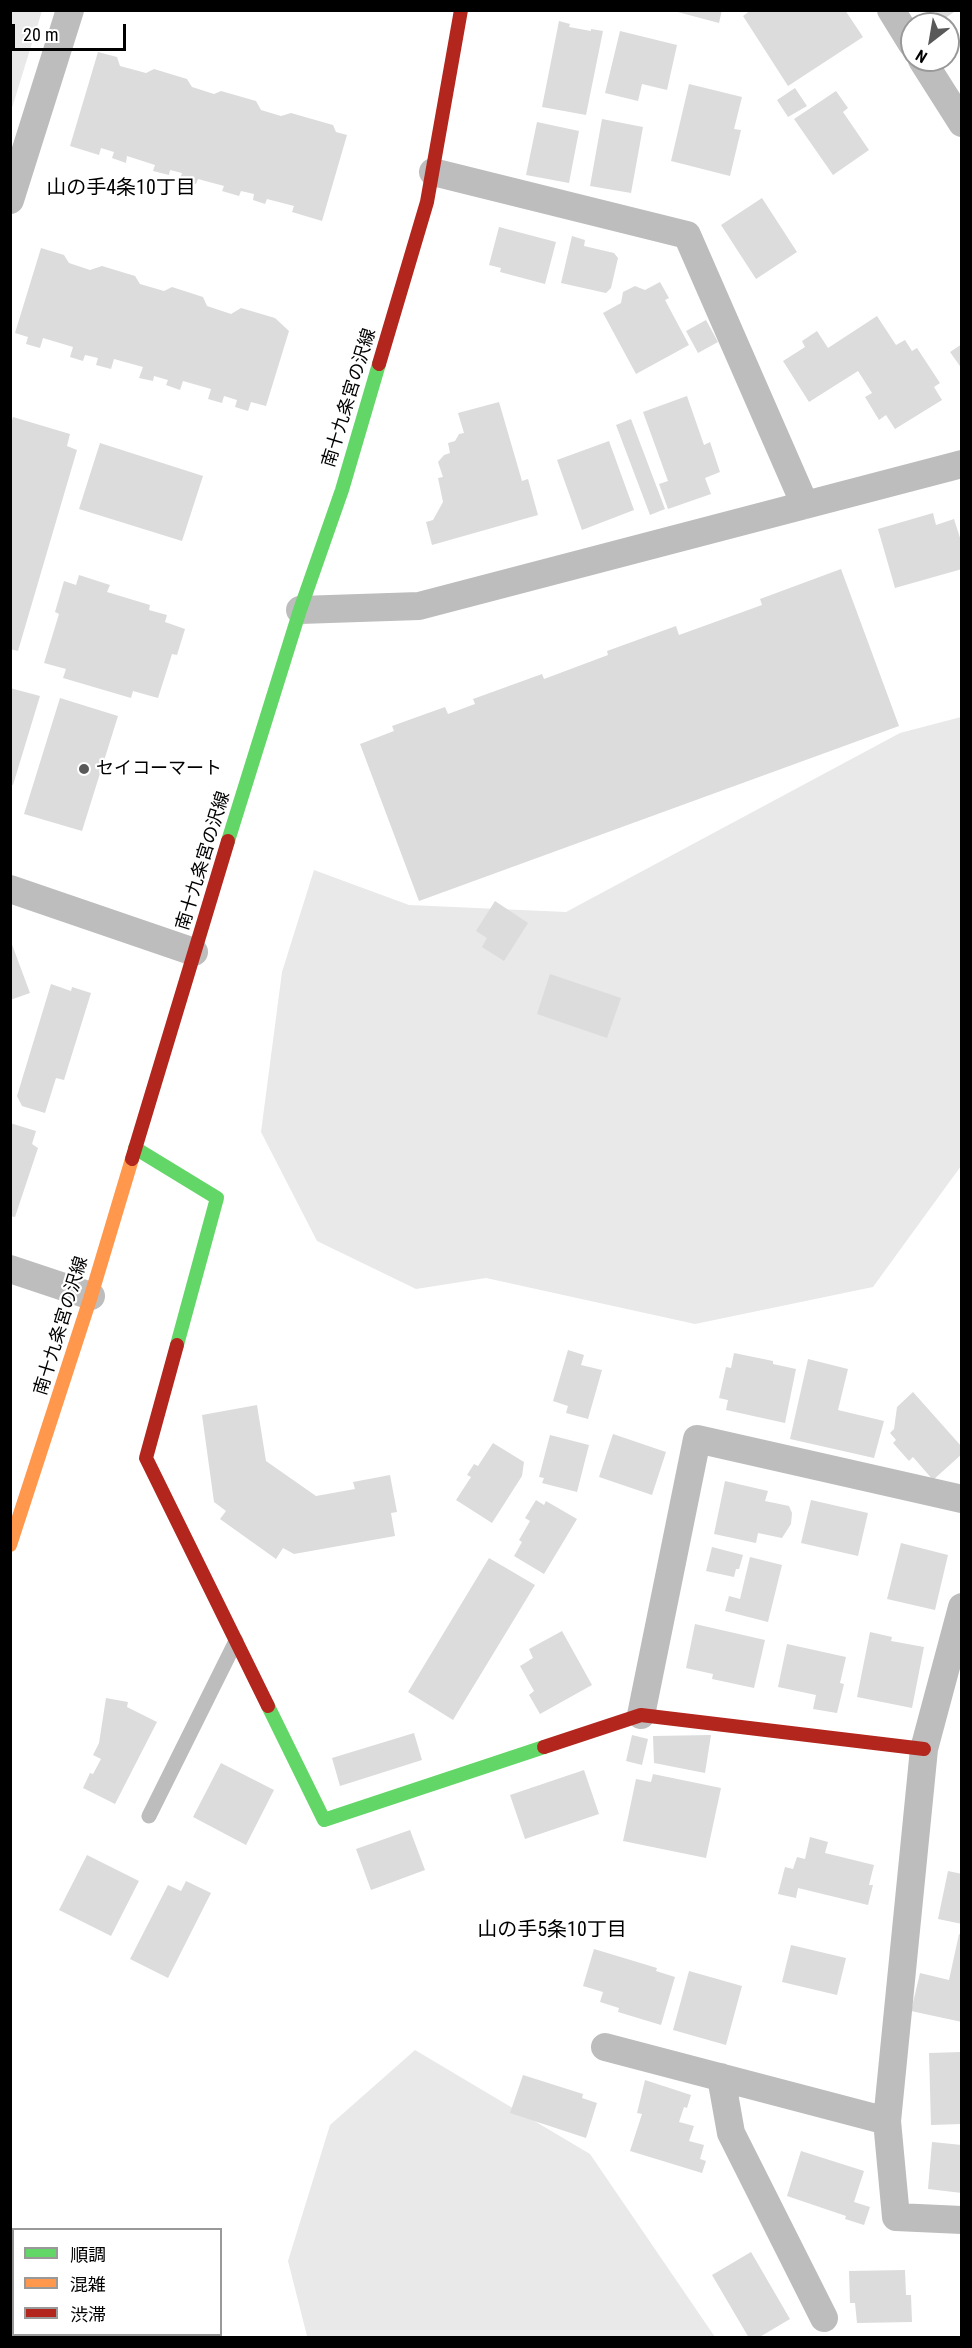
<!DOCTYPE html>
<html>
<head>
<meta charset="utf-8">
<style>
  body { margin:0 }
  #map { position:relative; width:972px; height:2348px; overflow:hidden; background:#fff; font-family:"Roboto Condensed","Noto Sans JP",sans-serif }
  canvas { display:block }
  .frame { position:absolute; inset:0; border:12px solid #000; pointer-events:none }
  .legend { position:absolute; left:12px; top:2228px; width:210px; height:108px; box-sizing:border-box; background:#fff; border:2px solid #999; margin:0; padding:8px 10px; list-style:none; font-size:18px; color:#000 }
  .legend li { display:flex; align-items:center; gap:12px; height:30px }
  .legend b { width:30px; border:2px solid #999 }
  .north { position:absolute; left:900px; top:12px; width:60px; height:60px; box-sizing:border-box; background:#fff; border:2px solid #999; border-radius:50%; rotate:211deg; font-size:16px; font-weight:700; line-height:24px; text-align:center; color:#000 }
  .north::after { content:''; display:block; margin:auto; width:21px; height:27px; background:#595959; clip-path:polygon(50% 0,100% 100%,50% 72%,0 100%) }
  .scale { position:absolute; left:12px; top:24px; width:114px; height:27px; box-sizing:border-box; border:3px solid #000; border-top:0; padding-left:8px; font-size:18px; line-height:21px; white-space:nowrap; color:#000; -webkit-text-stroke:4px #fff; paint-order:stroke }
</style>
</head>
<body>
<div id="map">
<canvas width="972" height="2348"></canvas>
<div class="frame"></div>
<ul class="legend">
<li><b style="height:8px;background:#63d668"></b>順調</li>
<li><b style="height:8px;background:#ff974d"></b>混雑</li>
<li><b style="height:8px;background:#b3261e"></b>渋滞</li>
</ul>
<div class="north">N</div>
<div class="scale">20 m</div>
</div>
<script>
const context = document.querySelector('canvas').getContext('2d');
context.lineJoin = 'round';
function fill(path, color) { context.fillStyle = color; context.fill(path, 'evenodd'); }
function stroke(path, color, width, dash) { context.strokeStyle = color; context.lineWidth = width; context.lineCap = dash ? 'butt' : 'round'; context.setLineDash(dash || []); context.stroke(path); }
function write(font, color, halo, rows, align = 'center') {
  context.font = font + ' "Roboto Condensed","Noto Sans JP",sans-serif'; context.lineWidth = 4.5; context.setLineDash([]); context.textBaseline = 'middle'; context.strokeStyle = halo; context.fillStyle = color; for (const [text, x, y, turn = 0] of rows) {
    context.save(); context.translate(x, y); context.rotate((+turn || 0) * Math.PI / 180); context.textAlign = isNaN(turn) ? turn : align; if (halo) context.strokeText(text, 0, 0); context.fillText(text, 0, 0); context.restore();
  }
}
const green = new Path2D(`
  M11 10 42 11 11 111 10 11Z
  M961 717V1166L873 1287 695 1324 486 1278 416 1289 317 1241 261 1132 282 972 314 870 409 905 566 912 900 733Z
  M415 2050 590 2154 715 2337 307 2336 288 2261 330 2125Z`);
const building = new Path2D(`
  M670 10H722L719 23Z
  M751 10H845L863 37 788 86 743 16Z
  M934 10H957L941 21Z
  M559 21 570 24 569 27 591 31V29L603 31 586 115 542 107Z
  M620 31 677 45 667 90 642 84 638 101 605 93Z
  M98 52 117 57 120 66 146 73 154 69 187 79 192 87 214 94 221 91 256 101 261 110 281 116 291 113 333 125 336 132 347 135 322 221 292 212 294 206 267 199 265 204 253 200 254 194 241 191 239 196 222 191 224 186 198 179 196 184 180 179 182 173 170 170 169 175 153 171 155 165 127 156 126 163 112 158 114 152 101 148 99 155 70 146Z
  M689 84 742 97 734 129 741 130 730 176 671 161Z
  M795 88 807 106 788 117 777 100Z
  M836 91 848 108 843 112 869 150 833 175 794 119Z
  M602 119 643 127 631 193 590 186Z
  M537 122 579 131 569 183 526 175Z
  M762 198 797 252 756 279 721 225Z
  M499 227 556 242 545 284 500 272 501 268 489 265Z
  M572 236 585 240 584 246 614 253 618 258 611 288 606 293 561 283Z
  M41 248 64 255 69 263 90 270 102 266 135 276 140 284 164 291 172 287 203 297 207 306 231 314 241 308 275 318 289 331 266 406 251 402 248 411 235 407 237 400 224 396 222 403 208 399 211 389 183 381 180 390 166 385 168 380 154 376 153 381 139 378 143 367 114 359 111 369 96 365 98 358 85 355 83 361 70 357 73 347 43 338 40 348 26 344 28 337 15 333Z
  M660 282 669 298 665 300 689 345 636 374 603 313 621 303 623 292 635 286 645 290Z
  M877 316 896 345 905 340 912 351 917 348 940 383 934 387 942 400 895 429 886 415 879 420 865 397 872 393 858 371 809 402 783 361 805 347 802 341 817 331 828 348Z
  M706 320 718 342 698 353 686 331Z
  M962 344V369L950 352Z
  M687 396 704 445 710 442 720 472 705 478 711 494 668 509 659 484 668 481 643 412Z
  M499 402 522 481 528 479 538 515 432 545 426 522 433 520 443 502 438 478 443 477 438 462 444 455 450 453 448 443 455 441 459 434 464 433 458 413Z
  M13 417 70 434 67 446 77 450 18 651 10 649V427Z
  M631 419 665 509 650 515 616 425Z
  M609 441 634 510 582 530 557 460Z
  M100 443 203 476 182 541 79 509Z
  M933 513 936 525 954 519 962 544V569L895 588 878 529Z
  M841 569 899 726 419 901 360 744 394 731 392 726 445 707 448 714 475 704 473 699 542 674 544 679 608 655 607 651 676 626 679 635 762 605 760 599Z
  M79 575 110 585 107 592 150 605 149 610 167 615 165 622 185 629 177 655 172 654 158 698 133 691 131 698 63 678 66 669 44 663 59 614 55 612 64 581 76 585Z
  M10 688 40 696 13 785 10 784Z
  M60 698 118 716 82 831 24 814Z
  M495 901 528 923 504 961 482 947 487 938 476 931Z
  M10 939 30 993 10 1000Z
  M550 974 621 998 607 1038 537 1014Z
  M51 984 71 991 72 987 91 993 64 1080 56 1078 45 1113 22 1106 17 1096Z
  M10 1123 36 1131 32 1144 38 1148 15 1217 10 1216Z
  M568 1350 584 1355 581 1365 602 1370 588 1419 566 1413 568 1406 553 1401Z
  M734 1353 773 1361V1364L796 1369 785 1423 726 1410 728 1400 719 1398 726 1367 731 1368Z
  M808 1359 848 1369 838 1410 884 1421 874 1458 790 1439Z
  M913 1392 962 1447V1454L933 1480 913 1457 909 1461 893 1443 896 1440 890 1433 894 1429 897 1407Z
  M257 1405 266 1461 316 1496 355 1489 353 1482 390 1475 397 1512 391 1513 395 1536 294 1554 283 1548 276 1559 220 1519 226 1511 214 1502 202 1415Z
  M613 1434 666 1452 652 1495 599 1477Z
  M550 1435 589 1445 577 1492 542 1483 544 1478 539 1477Z
  M493 1443 524 1462 522 1476 492 1523 456 1500 471 1477 467 1475 474 1464 478 1466Z
  M725 1481 768 1491 765 1501 789 1506 792 1513 791 1524 782 1538 758 1533 756 1543 714 1534Z
  M536 1500 544 1505 546 1501 577 1519 544 1574 514 1556 522 1542 519 1540 530 1521 525 1518Z
  M811 1500 868 1513 858 1556 801 1543Z
  M901 1543 948 1555 935 1610 887 1599Z
  M712 1547 743 1555 739 1569H736L734 1577 706 1571Z
  M750 1557 782 1565 768 1622 725 1611 729 1596 740 1599Z
  M489 1558 535 1585 453 1720 408 1692Z
  M695 1624 765 1640 754 1688 712 1679 713 1674 686 1668Z
  M562 1631 592 1685 540 1714 529 1695 534 1691 520 1666 533 1658 529 1649Z
  M870 1632 892 1637 891 1641 924 1647 912 1708 857 1697Z
  M787 1644 846 1657 840 1683 844 1684 837 1713 813 1709 816 1695 778 1687Z
  M106 1698 128 1702 127 1707 157 1722 115 1804 83 1788 90 1773 93 1774 101 1759 93 1755 99 1743Z
  M414 1733 422 1760 340 1786 332 1758Z
  M632 1735 648 1739 642 1765 626 1761Z
  M711 1735 705 1773 654 1763 653 1736Z
  M221 1763 274 1790 246 1845 193 1817Z
  M584 1770 599 1814 525 1839 510 1795Z
  M653 1774 721 1788 706 1858 623 1841 636 1779 651 1782Z
  M410 1830 425 1870 371 1890 356 1849Z
  M810 1837 828 1842 825 1853 874 1865 869 1885H873L868 1905 798 1888 796 1898 778 1894 785 1867 793 1869 797 1857 805 1859Z
  M87 1855 139 1881 111 1936 59 1910Z
  M948 1871 962 1874V1924L938 1919Z
  M186 1881 211 1893 168 1978 130 1959 168 1885 181 1891Z
  M959 1934 962 1935V2022L911 2011 920 1973 949 1980Z
  M791 1945 846 1958 837 1995 782 1982Z
  M594 1949 657 1968 656 1971 675 1977 661 2025 618 2012 619 2008 600 2002 603 1992 583 1986Z
  M689 1971 742 1986 726 2045 673 2030Z
  M962 2052V2124L931 2125 929 2053Z
  M523 2075 583 2094 582 2098 597 2103 586 2138 510 2113Z
  M645 2080 691 2095 687 2108 684 2107 679 2122 694 2126 689 2141 704 2145 700 2159 706 2161 702 2173 630 2151 642 2114 637 2113Z
  M932 2142 962 2145V2193L928 2189Z
  M801 2151 864 2171 854 2202 870 2207 864 2225 845 2219 846 2216 787 2196Z
  M751 2252 790 2319 758 2338H749L712 2275Z
  M905 2270 906 2295H911L912 2322 857 2323 855 2303H850L849 2271Z`);
const lane = new Path2D(`
  M149 1816 236 1641`);
const street = new Path2D(`
  M891 10 912 44
  M922 60 962 123
  M433 172 687 235 805 505
  M10 200 70 10
  M300 610 419 606 962 464
  M10 889 194 952
  M10 1269 91 1296
  M962 1607 924 1749 887 2121 896 2217 962 2220
  M641 1715 697 1439 962 1499
  M605 2047 887 2121
  M721 2077 731 2133 824 2318`);
const fast = new Path2D(`
  M228 841 300 610 342 490 379 364
  M135 1148 217 1198 177 1345
  M268 1706 324 1820 544 1747`);
const slow = new Path2D(`
  M10 1545 91 1296 132 1159`);
const jam = new Path2D(`
  M379 364 427 202 461 10
  M132 1159 228 841
  M177 1345 146 1458 268 1706
  M544 1747 641 1715 924 1749`);
const markers = [
  [84,769,6,"#595959"]
];
const streetNames = [
  ["南十九条宮の沢線",350,398,-73],
  ["南十九条宮の沢線",204,861,-73],
  ["南十九条宮の沢線",62,1326,-73]
];
const poiNames = [
  ["セイコーマート",96,769]
];
const neighbourhoodNames = [
  ["山の手4条10丁目",121,189],
  ["山の手5条10丁目",552,1931]
];
fill(green, '#e9e9e9');
fill(building, '#dcdcdc');
stroke(lane, '#bdbdbd', 15);
stroke(street, '#bdbdbd', 28);
stroke(fast, '#63d668', 14);
stroke(slow, '#ff974d', 14);
stroke(jam, '#b3261e', 14);
for (const [x, y, r, color] of markers) { const dot = new Path2D(); dot.arc(x, y, r, 0, 2 * Math.PI); context.fillStyle = color; context.fill(dot); stroke(dot, '#fff', 2); }
write('18px', '#000', '#fff', streetNames);
write('18px', '#000', '#fff', poiNames, 'left');
write('20px', '#000', '#fff', neighbourhoodNames);
</script>
</body>
</html>
